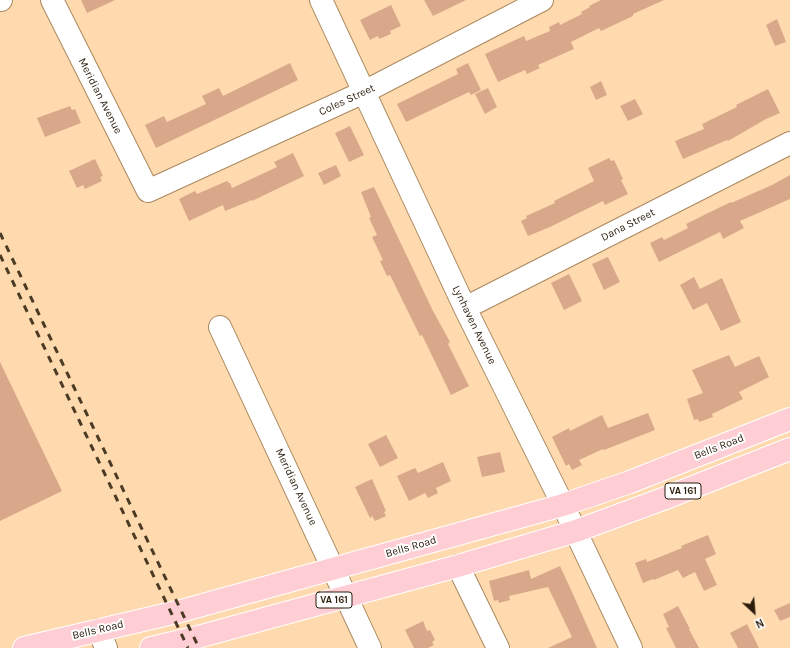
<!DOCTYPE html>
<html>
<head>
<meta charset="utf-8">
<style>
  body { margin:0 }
  #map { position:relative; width:790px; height:648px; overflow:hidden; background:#ffdaae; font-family:Karla,sans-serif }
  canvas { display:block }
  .north { position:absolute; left:734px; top:592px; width:40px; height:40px; -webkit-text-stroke:3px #fff; paint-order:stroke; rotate:154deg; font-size:11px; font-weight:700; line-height:16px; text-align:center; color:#2b1d0c }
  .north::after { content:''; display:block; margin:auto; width:14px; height:18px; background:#2b1d0c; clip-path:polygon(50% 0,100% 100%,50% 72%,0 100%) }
</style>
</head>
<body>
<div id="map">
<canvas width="790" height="648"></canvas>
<div class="north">N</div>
</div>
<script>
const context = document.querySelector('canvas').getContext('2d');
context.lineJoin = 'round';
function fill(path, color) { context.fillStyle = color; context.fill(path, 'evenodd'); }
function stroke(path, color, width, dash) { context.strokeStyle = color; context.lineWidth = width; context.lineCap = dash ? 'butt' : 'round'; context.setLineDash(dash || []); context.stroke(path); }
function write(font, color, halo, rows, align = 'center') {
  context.font = font + ' Karla,sans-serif'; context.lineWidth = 4; context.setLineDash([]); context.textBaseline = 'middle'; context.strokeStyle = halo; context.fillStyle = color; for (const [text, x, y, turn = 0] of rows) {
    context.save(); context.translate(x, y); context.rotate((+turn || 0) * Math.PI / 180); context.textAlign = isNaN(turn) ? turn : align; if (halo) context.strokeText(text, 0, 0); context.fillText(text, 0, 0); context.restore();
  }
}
const building = new Path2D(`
  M81 0H115L87 13Z
  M424 0H466L433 16Z
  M601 0H664L633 14V16L601 31 599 28 571 42 574 49 538 65 540 68 527 74 525 70 498 82 485 54 524 36 526 41 550 31 549 27 559 22 560 25 582 14 581 12 590 7 589 6Z
  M391 5 401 26 390 31 391 34 379 39 378 36 370 40 360 20Z
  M777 19 786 42 775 46 766 25Z
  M290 63 298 80 156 148 145 125 164 116 167 122 206 104 202 96 219 88 223 96Z
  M468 63 481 90 471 95 469 92 406 122 397 104 458 74 456 69Z
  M601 81 607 95 596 100 590 87Z
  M488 88 497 107 485 114 475 94Z
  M768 89 780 113 766 119 728 141 727 140 683 159 675 141 704 129 702 124 737 107 736 105Z
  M635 99 643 114 628 121 620 106Z
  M70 106 72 110 75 109 81 123 45 137 37 118Z
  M350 126 364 155 349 162 335 133Z
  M293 153 304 176 252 201V200L225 211 223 205 189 221 179 199 195 191 197 194 227 181 229 183H230L232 188 277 167 274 162Z
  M609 158 611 161 614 160 623 179 621 180 628 194 605 205 603 201 550 227 528 236 521 221 527 218 526 216 555 203 554 201 594 181 588 168Z
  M95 159 103 176 100 177 102 181 85 189 83 185 77 188 69 171Z
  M336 165 341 176 324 185 318 173Z
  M790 175V199L740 221 744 228 723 239 720 232 659 262 650 243 662 237 664 240 688 228 686 224 710 212 731 202V203L772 185Z
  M374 187 433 311 450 342 448 344 469 386 451 395 422 335 420 336 390 275 387 276 380 261 383 260 372 237 377 235 369 218 371 217 361 192Z
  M608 257 620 282 604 290 592 264Z
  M569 274 582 301 564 310 551 283Z
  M694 277 700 289 722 278 741 322 721 331 707 303 693 310 680 285Z
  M729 355 735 367 759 356 769 377 739 392 743 399 712 414 713 417 699 422 698 419 694 420 687 399 703 393 692 370Z
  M0 362 62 491 0 521Z
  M648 413 655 430 604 450 603 449 579 460 582 465 572 470 569 464 566 466 552 437 569 428 570 431 602 415 608 428Z
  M386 435 398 458 380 467 368 444Z
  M500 452 505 472 482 477 477 457Z
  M443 462 451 481 436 488 438 493 428 498 425 493 409 501 397 476 415 468 418 473Z
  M372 479 386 511 384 512 386 516 375 521 372 516 370 518 355 487Z
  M708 535 716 554 705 559 717 585 704 591 695 572 683 578 678 570 654 580 653 579 643 583 635 563 646 559 647 562 682 548 681 546Z
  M560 566 572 592 597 648H548L572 637 548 587 509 596 510 600 499 603 498 600 494 601 489 581 529 570 531 579Z
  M790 603V617L780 621 774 610Z
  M678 606 690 629H689L699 648H676L666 628 669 627 663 614Z
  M423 621 427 631 430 630 435 640 432 642 434 645 428 648H414L405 630Z
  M747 624 759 648H738L730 633Z`);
const minor = new Path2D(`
  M0 0H1
  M52 0 148 191 364 92 542 0
  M321 0 465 308 563 505 631 648
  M465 308 790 143
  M220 327 370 648
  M458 566 498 648
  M99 630 106 648`);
const major = new Path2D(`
  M24 648 181 611 563 505 630 482 790 419
  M151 648 194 638 458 566 576 531 663 499 790 449`);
const rail = new Path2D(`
  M0 233 199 648
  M0 255 188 648`);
const shields = [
  [683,491,36],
  [334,600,36]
];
const shieldNames = [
  ["VA 161",683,491],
  ["VA 161",334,600]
];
const streetNames = [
  ["Meridian Avenue",100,96,63],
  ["Coles Street",347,100,-25],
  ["Dana Street",628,225,-27],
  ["Lynhaven Avenue",474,325,64],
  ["Bells Road",719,447,-21],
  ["Meridian Avenue",296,487,65],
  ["Bells Road",411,547,-16],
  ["Bells Road",98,630,-13]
];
fill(building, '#d9a88b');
stroke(minor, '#aa885f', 24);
stroke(major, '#fff', 24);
stroke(minor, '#fff', 22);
stroke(major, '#ffced4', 22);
stroke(rail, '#4b3a24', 3, [7, 7]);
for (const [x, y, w] of shields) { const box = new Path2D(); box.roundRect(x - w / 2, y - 8, w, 16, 3); context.fillStyle = '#fff'; context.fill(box); stroke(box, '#2b1d0c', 1); }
write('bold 10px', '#2b1d0c', null, shieldNames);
write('11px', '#2b1d0c', '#fff', streetNames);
</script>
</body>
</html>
